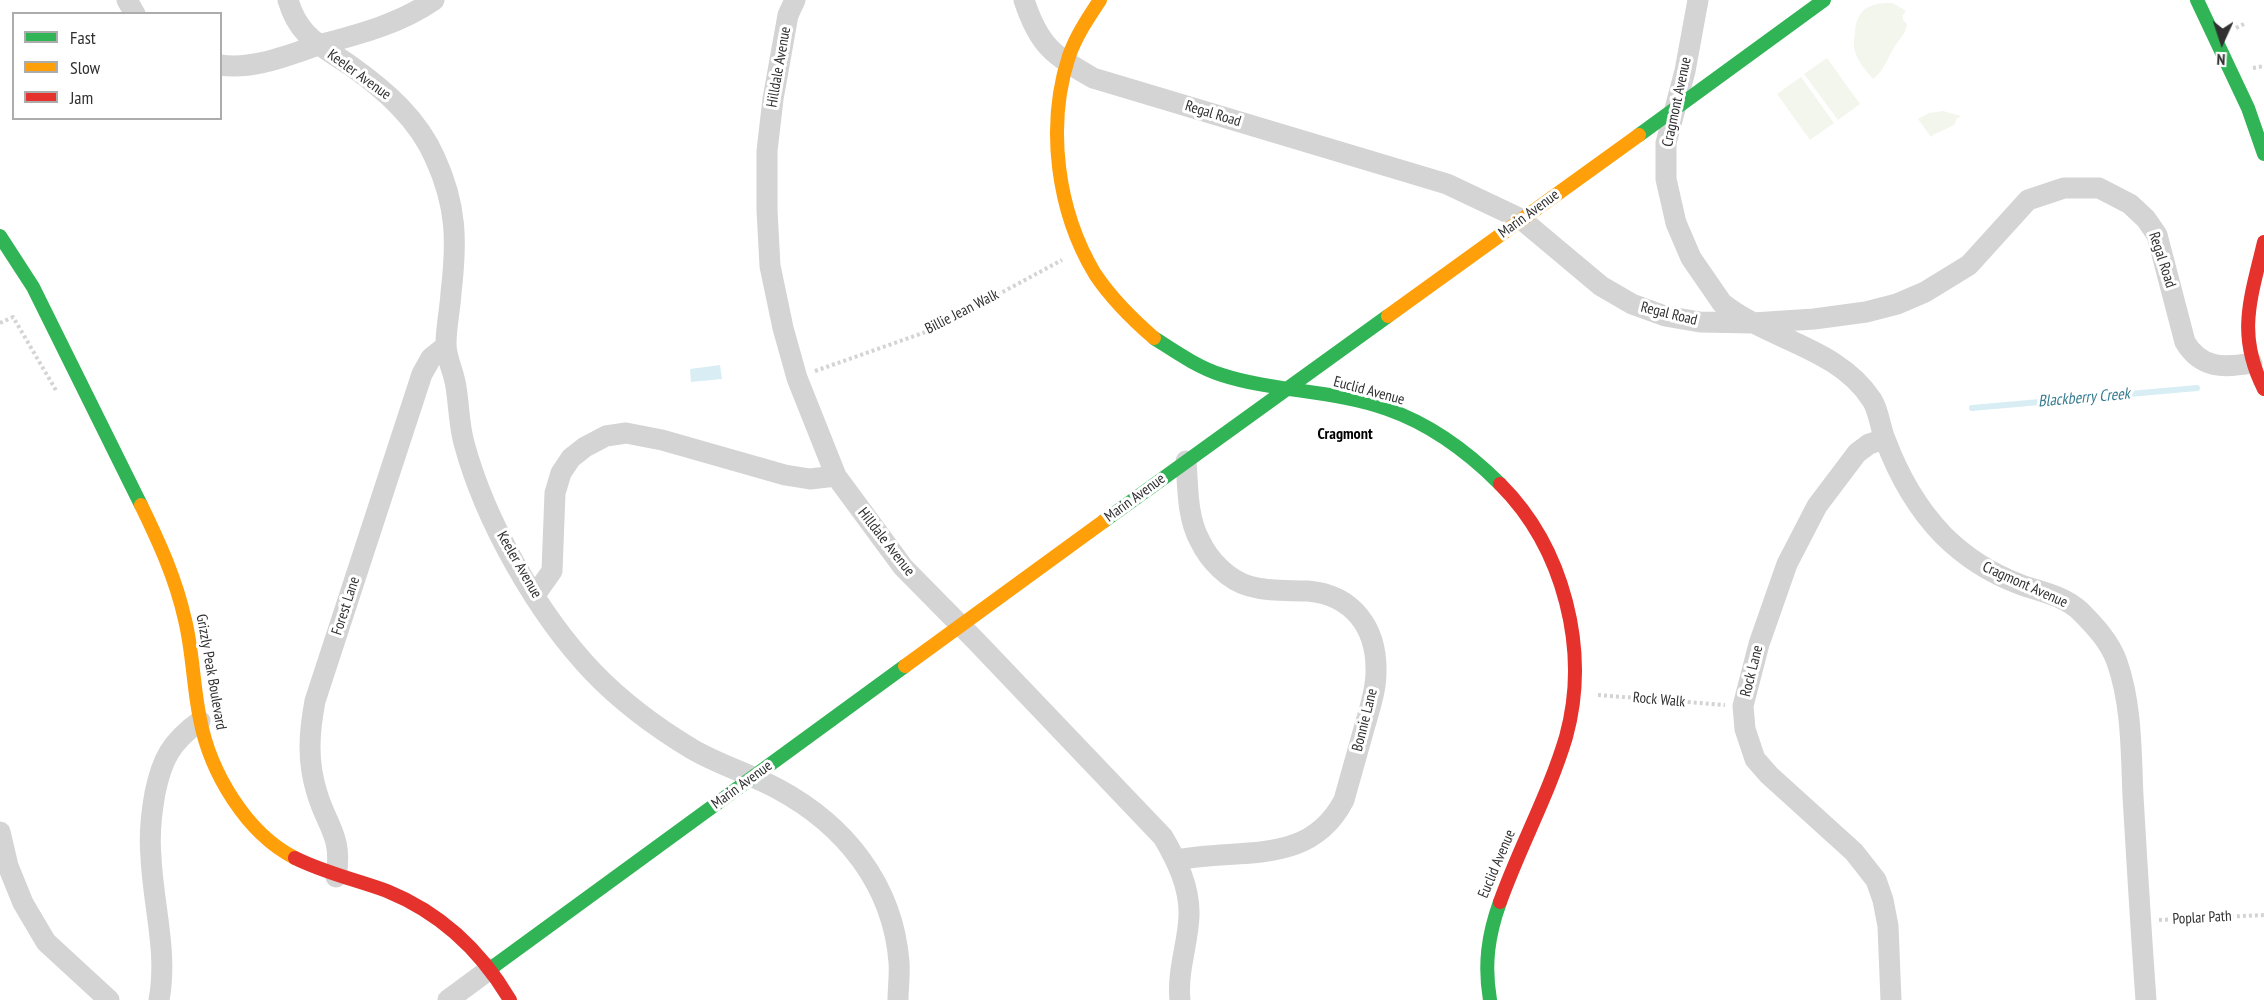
<!DOCTYPE html>
<html>
<head>
<meta charset="utf-8">
<style>
  body { margin:0 }
  #map { position:relative; width:2264px; height:1000px; overflow:hidden; background:#fff; font-family:"PT Sans Narrow",sans-serif }
  canvas { display:block }
  .legend { position:absolute; left:12px; top:12px; width:210px; height:108px; box-sizing:border-box; background:#fff; border:2px solid #acacac; margin:0; padding:8px 10px; list-style:none; font-size:18px; color:#303030 }
  .legend li { display:flex; align-items:center; gap:12px; height:30px }
  .legend b { width:30px; border:2px solid #acacac }
  .north { position:absolute; left:2192px; top:12px; width:60px; height:60px; -webkit-text-stroke:4px #fff; paint-order:stroke; rotate:183deg; font-size:16px; font-weight:700; line-height:24px; text-align:center; color:#303030 }
  .north::after { content:''; display:block; margin:auto; width:21px; height:27px; background:#303030; clip-path:polygon(50% 0,100% 100%,50% 72%,0 100%) }
</style>
</head>
<body>
<div id="map">
<canvas width="2264" height="1000"></canvas>
<ul class="legend">
<li><b style="height:8px;background:#30b455"></b>Fast</li>
<li><b style="height:8px;background:#ff9f0a"></b>Slow</li>
<li><b style="height:8px;background:#e5322d"></b>Jam</li>
</ul>
<div class="north">N</div>
</div>
<script>
const context = document.querySelector('canvas').getContext('2d');
context.lineJoin = 'round';
function fill(path, color) { context.fillStyle = color; context.fill(path, 'evenodd'); }
function stroke(path, color, width, dash) { context.strokeStyle = color; context.lineWidth = width; context.lineCap = dash ? 'butt' : 'round'; context.setLineDash(dash || []); context.stroke(path); }
function write(font, color, halo, rows, align = 'center') {
  context.font = font + ' "PT Sans Narrow",sans-serif'; context.lineWidth = 6; context.setLineDash([]); context.textBaseline = 'middle'; context.strokeStyle = halo; context.fillStyle = color; for (const [text, x, y, turn = 0] of rows) {
    context.save(); context.translate(x, y); context.rotate((+turn || 0) * Math.PI / 180); context.textAlign = isNaN(turn) ? turn : align; if (halo) context.strokeText(text, 0, 0); context.fillText(text, 0, 0); context.restore();
  }
}
const green = new Path2D(`
  M1884 3H1893L1906 11 1903 15V20L1907 24C1906 34 1900 38 1895 46 1887 58 1886 69 1873 79 1867 71 1857 62 1855 51 1853 46 1854 39 1855 33 1856 13 1865 5 1884 3Z
  M1827 58 1860 104 1838 120 1804 74Z
  M1801 77 1834 123 1810 140 1777 94Z
  M1943 111 1961 116 1956 119 1955 124C1946 130 1938 131 1931 137L1918 119 1929 113Z`);
const water = new Path2D(`
  M720 365 722 379 691 382 690 369Z`);
const stream = new Path2D(`
  M1972 408 2197 388`);
const path = new Path2D(`
  M2236 28 2246 23
  M2253 68 2264 66
  M0 323 13 317 57 392
  M815 371 934 329 1062 260
  M1598 695 1725 705
  M2159 920 2264 915`);
const street = new Path2D(`
  M127 0 135 14
  M288 0C299 38 321 45 351 66 385 90 418 119 435 158 457 206 457 242 451 293 450 310 446 327 446 344 446 358 454 372 456 387 459 405 459 425 464 443 485 521 537 613 593 672 621 701 657 728 692 749 719 765 751 774 778 789 845 825 893 885 899 962 900 975 898 988 898 1000
  M795 0 788 15 773 99 767 151V210L770 266 783 328 797 378 836 476 903 567 976 641 1163 837C1177 861 1190 887 1189 916 1188 944 1177 971 1180 1000
  M1024 0C1039 46 1053 55 1093 78L1447 184 1521 219 1601 286 1632 304 1665 316 1700 322 1753 323 1814 319 1866 312 1897 304 1925 292 1969 265 2028 200 2064 188H2099L2130 204 2146 219 2157 235 2185 342C2201 369 2224 368 2252 363
  M1698 0 1685 71 1666 143V179L1676 223 1691 258 1722 303C1768 340 1838 347 1872 400 1879 411 1880 427 1885 439 1898 474 1917 508 1943 535 1965 557 1990 573 2019 584 2040 592 2063 595 2080 611 2095 626 2110 642 2117 662 2132 705 2131 752 2133 796 2137 864 2141 932 2146 1000
  M220 65C254 70 288 55 319 45 360 34 399 24 434 0
  M1885 439 1869 444 1857 453 1817 506 1787 564 1759 644 1743 706 1745 729 1755 759 1769 775 1854 852 1876 880 1883 900 1888 926 1891 1000
  M535 595 552 571 555 493 561 473 571 458 585 447 606 436 626 433 662 440 785 475 810 479 836 476
  M0 832 8 866 23 903 46 942 109 1000
  M1177 860C1239 847 1309 868 1344 800 1351 775 1358 750 1365 725 1370 708 1376 690 1376 672 1377 628 1353 595 1308 591 1288 590 1269 592 1249 586 1228 580 1209 560 1200 541 1187 518 1188 487 1186 461
  M336 877C343 836 327 827 317 793 307 761 309 733 315 701L422 374 431 358 446 346
  M159 1000C168 952 153 905 151 857 149 835 151 815 155 793 162 759 171 742 200 721
  M448 1000 490 969`);
const fast = new Path2D(`
  M2197 0 2248 108 2264 154
  M1639 135 1824 0
  M0 236 33 287 141 505
  M1154 338C1176 352 1197 367 1222 375 1275 392 1334 390 1387 409 1430 424 1468 452 1500 484
  M1104 521 1388 316
  M490 969 905 666
  M1490 1000C1484 965 1488 935 1500 902`);
const slow = new Path2D(`
  M1100 0C1088 18 1076 36 1069 56 1046 126 1057 211 1095 274 1111 298 1132 319 1154 338
  M1388 316 1639 135
  M141 505C159 542 176 579 185 620 193 652 193 686 200 719 210 772 246 833 295 858
  M905 666 1104 521`);
const jam = new Path2D(`
  M2264 242C2251 298 2236 334 2264 389
  M295 858C325 873 357 880 387 891 441 913 481 951 510 1000
  M1500 902C1520 846 1549 794 1566 737 1590 650 1564 548 1500 484`);
const streetNames = [
  ["Hilldale Avenue",779,67,-80],
  ["Keeler Avenue",359,75,36],
  ["Cragmont Avenue",1677,102,-78],
  ["Regal Road",1213,114,17],
  ["Marin Avenue",1529,214,-36],
  ["Regal Road",2162,260,72],
  ["Billie Jean Walk",962,312,-27],
  ["Regal Road",1669,314,14],
  ["Euclid Avenue",1369,391,15],
  ["Marin Avenue",1135,498,-36],
  ["Hilldale Avenue",886,542,52],
  ["Keeler Avenue",519,565,60],
  ["Cragmont Avenue",2025,585,24],
  ["Forest Lane",346,606,-72],
  ["Rock Lane",1752,671,-76],
  ["Grizzly Peak Boulevard",211,672,80],
  ["Rock Walk",1659,700,5],
  ["Bonnie Lane",1365,720,-76],
  ["Marin Avenue",742,785,-36],
  ["Euclid Avenue",1497,864,-67],
  ["Poplar Path",2202,918,-3]
];
const waterNames = [
  ["Blackberry Creek",2084,398,-5]
];
const neighbourhoodNames = [
  ["Cragmont",1345,434]
];
fill(green, '#f3f6ec');
fill(water, '#d8eef4');
stroke(stream, '#d8eef4', 6);
stroke(path, '#d4d4d4', 4, [3, 3]);
stroke(street, '#d4d4d4', 21);
stroke(fast, '#30b455', 14);
stroke(slow, '#ff9f0a', 14);
stroke(jam, '#e5322d', 14);
write('15px', '#303030', '#fff', streetNames);
write('italic 16px', '#367c91', '#fff', waterNames);
write('bold 16px', '#000', '#fff', neighbourhoodNames);
</script>
</body>
</html>
